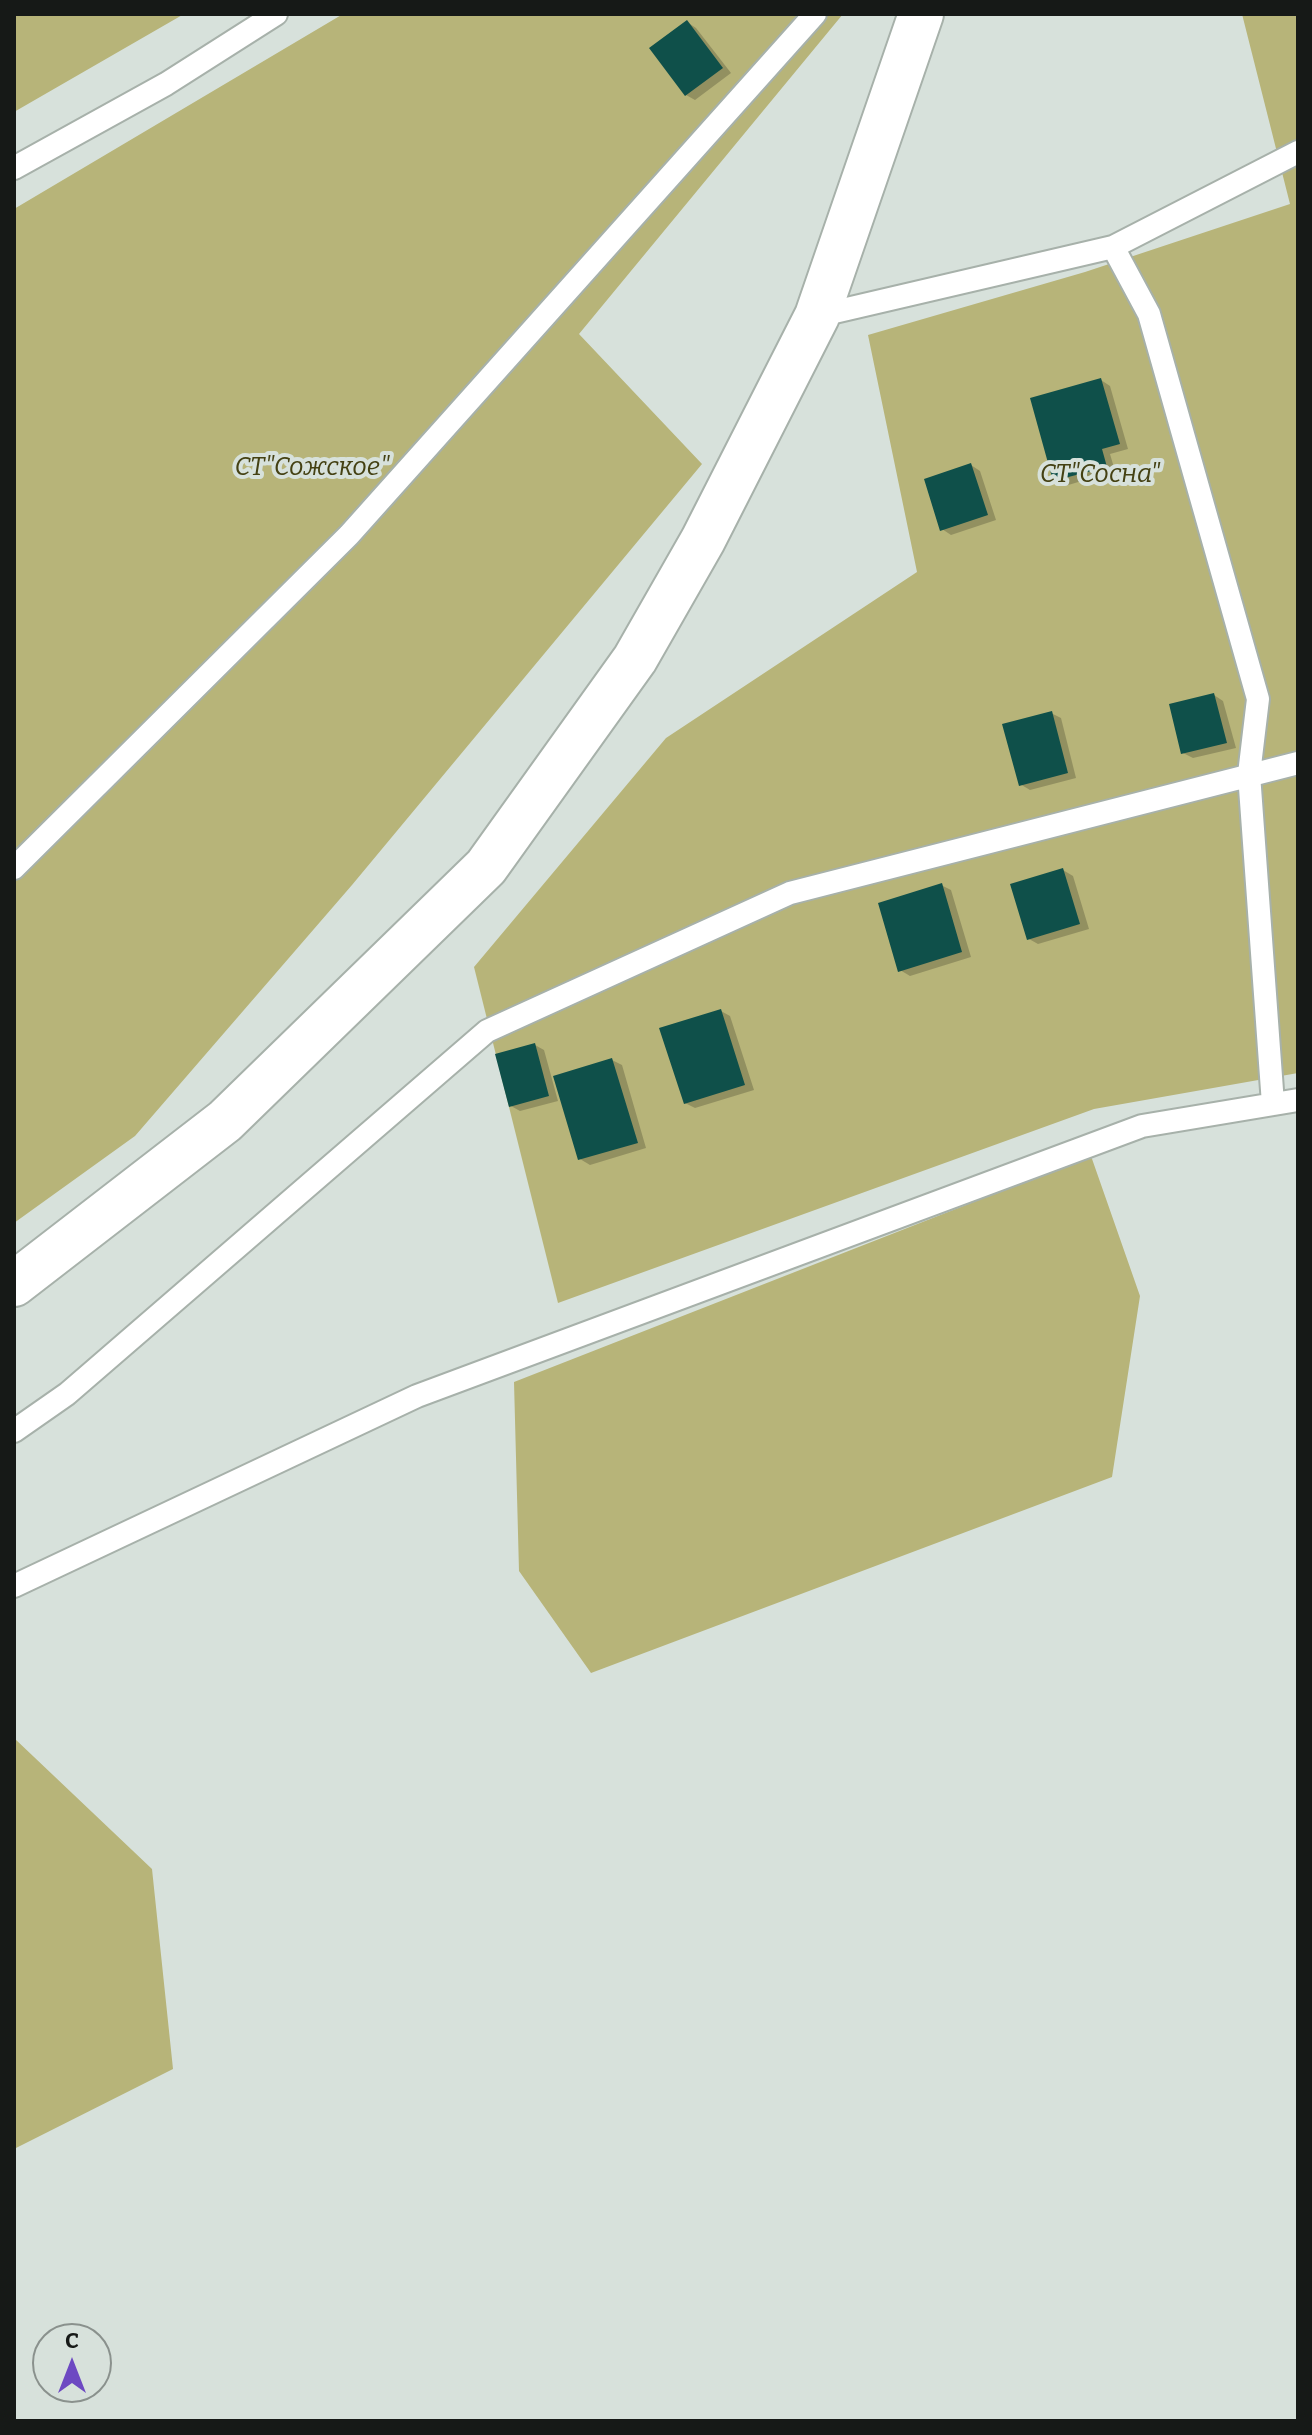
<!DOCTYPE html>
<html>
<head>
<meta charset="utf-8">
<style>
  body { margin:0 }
  #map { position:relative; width:1312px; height:2435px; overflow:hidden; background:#d7e1db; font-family:Bitter,serif }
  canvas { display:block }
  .frame { position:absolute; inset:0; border:16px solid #161917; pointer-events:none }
  .north { position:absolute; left:32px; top:2323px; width:80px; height:80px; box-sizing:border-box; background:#d7e1db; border:2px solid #8a918d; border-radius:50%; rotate:0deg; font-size:22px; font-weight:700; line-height:32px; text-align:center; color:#161917 }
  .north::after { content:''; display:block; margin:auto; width:28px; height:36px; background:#6d49c2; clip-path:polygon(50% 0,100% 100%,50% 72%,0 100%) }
</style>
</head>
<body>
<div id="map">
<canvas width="1312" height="2435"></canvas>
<div class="frame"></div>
<div class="north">С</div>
</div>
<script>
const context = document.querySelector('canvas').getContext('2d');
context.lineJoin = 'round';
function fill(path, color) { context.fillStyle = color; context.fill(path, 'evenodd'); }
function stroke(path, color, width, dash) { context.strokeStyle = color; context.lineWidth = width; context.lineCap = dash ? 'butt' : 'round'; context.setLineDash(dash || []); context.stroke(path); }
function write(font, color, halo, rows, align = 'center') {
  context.font = font + ' Bitter,serif'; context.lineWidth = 8; context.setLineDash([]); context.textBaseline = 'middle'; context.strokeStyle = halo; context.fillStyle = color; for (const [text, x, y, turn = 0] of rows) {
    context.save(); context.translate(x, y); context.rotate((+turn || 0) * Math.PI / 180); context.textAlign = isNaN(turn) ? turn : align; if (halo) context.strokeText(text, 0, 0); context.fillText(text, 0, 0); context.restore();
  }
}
const green = new Path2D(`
  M14 14H184L14 112Z
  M343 14H843L579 334 702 464 352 885 135 1136 14 1223V209Z
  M1242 14H1298V1073L1094 1109 558 1303 474 967 666 738 917 572 868 335 1085 272 1290 204Z
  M1091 1156 1140 1296 1112 1477 591 1673 519 1571 514 1382Z
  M14 1738 152 1869 173 2069 14 2149Z`);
const shadow = new Path2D(`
  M687 22 696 28 731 73 695 100 686 95Z
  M1101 380 1110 386 1128 449 1110 454 1115 471 1065 486 1055 480Z
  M971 465 980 471 996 520 951 535 942 529Z
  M1214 695 1223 701 1236 748 1193 758 1183 753Z
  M1051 713 1061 718 1076 778 1030 790 1020 784Z
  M1063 870 1073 876 1089 929 1038 944 1029 939Z
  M941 885 951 890 971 957 910 976 900 970Z
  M721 1011 730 1016 754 1090 695 1108 685 1103Z
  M535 1045 544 1050 558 1101 520 1111 511 1106Z
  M612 1060 622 1065 646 1148 590 1165 580 1159Z`);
const building = new Path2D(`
  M687 20 723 68 685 96 649 48Z
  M1101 378 1120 444 1102 449 1107 467 1053 481 1030 398Z
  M971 463 988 515 940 531 924 479Z
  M1214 693 1227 743 1181 754 1169 704Z
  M1052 711 1068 773 1019 786 1002 724Z
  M1063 868 1080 924 1027 940 1010 884Z
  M942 883 962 952 898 972 878 903Z
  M721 1009 745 1085 684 1104 659 1028Z
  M535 1043 549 1096 509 1107 495 1054Z
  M612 1058 638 1143 578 1160 553 1076Z`);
const lane = new Path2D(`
  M14 168 166 84 276 14
  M1113 247 1149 314 1258 699 1249 774 1273 1104
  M817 316 1113 247 1298 152
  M14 868 349 535 815 14
  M14 1431 67 1394 487 1031 790 893 1298 763
  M14 1586 417 1396 1142 1126 1298 1100`);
const secondary = new Path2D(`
  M14 1284 225 1121 486 867 635 659 703 540 817 316 921 14`);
const parkNames = [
  ["СТ\"Сожское\"",312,468],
  ["СТ\"Сосна\"",1100,475]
];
fill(green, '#b7b479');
fill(shadow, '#0003');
fill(building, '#0f504a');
stroke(lane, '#a7b1aa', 26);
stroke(secondary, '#a7b1aa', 48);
stroke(lane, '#fff', 22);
stroke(secondary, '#fff', 44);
write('italic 26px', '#444113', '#d7e1db', parkNames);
</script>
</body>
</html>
